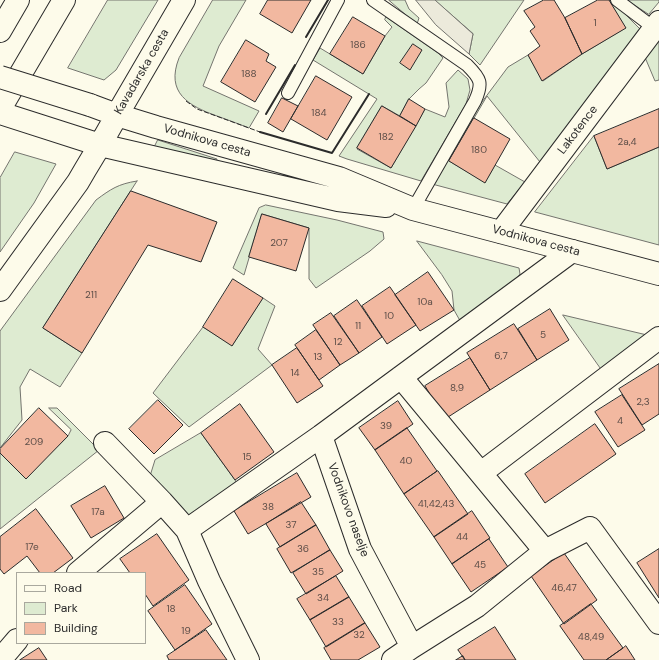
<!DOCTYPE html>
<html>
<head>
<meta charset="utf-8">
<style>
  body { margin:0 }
  #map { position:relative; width:659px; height:660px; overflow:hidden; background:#fdfbea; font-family:"DM Sans",sans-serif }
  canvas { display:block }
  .legend { position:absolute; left:16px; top:572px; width:130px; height:72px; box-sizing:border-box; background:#fdfbea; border:1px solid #a9a89e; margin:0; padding:5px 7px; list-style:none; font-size:12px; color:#2b2b2b }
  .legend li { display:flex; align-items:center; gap:8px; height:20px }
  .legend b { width:20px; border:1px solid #a9a89e }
</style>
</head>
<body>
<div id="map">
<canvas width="659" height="660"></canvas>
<ul class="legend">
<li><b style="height:5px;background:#fdfbea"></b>Road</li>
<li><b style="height:11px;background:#deebd1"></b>Park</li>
<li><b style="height:11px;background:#f2b8a0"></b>Building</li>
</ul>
</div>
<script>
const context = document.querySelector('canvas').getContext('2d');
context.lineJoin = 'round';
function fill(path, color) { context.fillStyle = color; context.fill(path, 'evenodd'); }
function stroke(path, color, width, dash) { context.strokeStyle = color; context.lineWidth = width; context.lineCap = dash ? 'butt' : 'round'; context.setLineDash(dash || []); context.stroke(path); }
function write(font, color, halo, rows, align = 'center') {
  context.font = font + ' "DM Sans",sans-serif'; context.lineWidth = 3; context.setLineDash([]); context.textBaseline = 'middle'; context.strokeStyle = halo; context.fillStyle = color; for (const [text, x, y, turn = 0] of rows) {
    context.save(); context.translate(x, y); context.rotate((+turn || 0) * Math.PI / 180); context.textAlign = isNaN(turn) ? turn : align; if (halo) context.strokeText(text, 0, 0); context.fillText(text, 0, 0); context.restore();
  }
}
const green = new Path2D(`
  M108 0H158L116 70 104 80 68 68Z
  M213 0H246L219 46 203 86 259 111 249 128C239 124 228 120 217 116 189 106 165 93 179 58Z
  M389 0H405L409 9 419 18 417 24Z
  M435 0H524L480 65 469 54 473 34Z
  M609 0H611L642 31 540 162 487 96 449 161 485 182 495 165 525 182 507 204 432 184 473 114 508 67 528 55 543 81 582 54 625 28Z
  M627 0H659V2L649 14Z
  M386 17 438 53 443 58 426 83 419 89 409 99 400 116 382 106 357 149 391 168 425 109 445 117 449 107 446 83 458 70 468 79 470 90 466 104 421 181 347 159 339 156 377 99 313 60 320 48 363 74 385 36 392 27 385 20Z
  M659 40V80L655 81 644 55Z
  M594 136 607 169 659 147V245L535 212Z
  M158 140 217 159 216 163 154 148Z
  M15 152 56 164 34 203 0 252V178Z
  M137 181 43 328 82 353 60 387 30 369 20 387 22 420 0 448V331L96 200C111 189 118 184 137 181Z
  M266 205 337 220 383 232 384 239 370 251 316 288 309 279V228L262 214 244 275 233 268 259 208Z
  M417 241 519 268 520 274 513 284 463 326 454 310 452 291 442 275Z
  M263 298 275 306 258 349 272 365 189 427 153 393 203 327 232 345Z
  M563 315 647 335 602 370Z
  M49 408H57L99 450 0 529V453L26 478 68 436 71 430Z
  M201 433 235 480 239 488 202 514 185 516 150 476 155 460Z`);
const parking = new Path2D(`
  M416 0H435L473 34 469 54 436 25Z`);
const building = new Path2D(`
  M268 0H311L292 33 260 14Z
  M544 0H554L565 18 582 54 542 81 528 55 540 46 530 31 535 27 524 11Z
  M598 0H609L626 28 582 54 565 18Z
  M353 17 385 36 363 74 330 54Z
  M246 40 269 54 266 61 276 67 255 102 221 82Z
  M413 44 422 50 410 70 400 63Z
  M316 76 352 97 327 140 291 119Z
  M282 98 298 106 283 132 268 123Z
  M409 99 425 109 416 126 400 116Z
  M382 106 416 126 391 168 357 148Z
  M659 109V147L607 169 594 136Z
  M474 118 510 139 485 183 449 161Z
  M131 191 217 222 201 262 148 245 82 353 43 328Z
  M262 214 309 228 296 271 249 257Z
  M428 272 454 310 420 331 395 295Z
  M233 279 263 298 232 346 203 327Z
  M390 287 416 325 387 344 362 306Z
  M357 300 382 337 359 353 334 316Z
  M550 309 569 340 537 360 518 329Z
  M331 313 359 353 340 365 313 325Z
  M514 324 537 360 490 390 467 353Z
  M316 330 340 365 319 380 295 345Z
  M297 348 323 386 297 403 272 365Z
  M470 358 490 390 445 419 425 386Z
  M659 364V414L642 425 619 389Z
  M622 395 645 430 618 447 595 412Z
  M158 400 183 425 154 454 129 429Z
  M398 401 413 424 375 450 359 428Z
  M240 404 274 452 235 480 201 433Z
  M39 408 68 436 26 479 0 453V449Z
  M595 424 616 454 545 503 525 474Z
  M407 428 437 471 404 494 375 450Z
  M438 471 468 514 434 537 404 494Z
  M297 473 311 497 248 534 234 511Z
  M105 486 124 518 91 538 71 506Z
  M301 502 316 525 280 547 266 524Z
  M36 509 73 558 53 573H40L27 556 4 574 0 569V537Z
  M472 511 490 538 452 564 434 537Z
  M316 525 330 550 291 573 277 549Z
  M157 534 189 580 153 606 145 594V573H130L120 559Z
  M489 539 508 567 471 592 452 564Z
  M659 549V598L637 563Z
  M330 550 343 571 306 594 293 573Z
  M564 553 597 600 564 624 531 576Z
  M336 576 349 597 310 620 297 599Z
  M185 585 212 624 175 650 148 611Z
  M349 597 365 623 326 647 310 620Z
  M591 604 623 648 606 660H584L560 626Z
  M365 623 380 647 358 660H331L324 648Z
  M495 627 516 660H465L458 650Z
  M206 630 227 660H169L167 656Z
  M626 646 635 660H606L623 648Z
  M39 648 47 660H20Z
  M463 656 465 660H456Z`);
const service = new Path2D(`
  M373 0 467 65C481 79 483 83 475 101L413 209
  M617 0 658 31
  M288 93 338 0`);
const minor = new Path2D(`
  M501 232 659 22
  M321 436 360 549 412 647
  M105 443 162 502 187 530 209 581 248 660
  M481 473 659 338
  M187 530 321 436 572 251
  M545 551 590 528 659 623
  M78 573 162 502
  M0 660 17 640
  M393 660 412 647 477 606 545 551 401 377`);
const tertiary = new Path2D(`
  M90 105 117 115 156 127 339 178 413 209 659 274
  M0 113 100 145 338 200 386 206
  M100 145 117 115 184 0`);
const trunk = new Path2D(`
  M0 31 18 0
  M0 109 64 0
  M0 290 78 182 85 170 100 145`);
const tertiaryBridge = new Path2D(`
  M0 77 90 105`);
const fence = new Path2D(`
  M186 101 197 109 260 132`);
const wall = new Path2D(`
  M306 37 328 0
  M266 114 295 65
  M260 132 332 153 369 94`);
const numberNames = [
  ["1",595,23],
  ["186",358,45],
  ["188",249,74],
  ["184",319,113],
  ["182",386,137],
  ["2a,4",627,142],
  ["180",479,150],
  ["207",279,243],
  ["211",91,295],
  ["10a",425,302],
  ["10",389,316],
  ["11",358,326],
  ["5",543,335],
  ["12",338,342],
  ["6,7",501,356],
  ["13",318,357],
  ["14",295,373],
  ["8,9",457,388],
  ["2,3",643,402],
  ["4",620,421],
  ["39",386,426],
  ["209",34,442],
  ["15",247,457],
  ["40",406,461],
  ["41,42,43",436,504],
  ["38",268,507],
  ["17a",98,512],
  ["37",291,525],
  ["44",462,537],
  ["17e",32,547],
  ["36",303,549],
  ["45",480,565],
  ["35",318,572],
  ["46,47",564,588],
  ["34",323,598],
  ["18",171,609],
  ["33",338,622],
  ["19",186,631],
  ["32",359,635],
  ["48,49",591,637]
];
const streetNames = [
  ["Kavadarska cesta",142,72,-60],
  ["Lakotence",578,130,-53],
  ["Vodnikova cesta",207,141,16],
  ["Vodnikova cesta",536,241,15],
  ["Vodnikovo naselje",348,510,70]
];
fill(green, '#deebd1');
stroke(green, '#74746e', 1);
fill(parking, '#eceadb');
stroke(parking, '#74746e', 1);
fill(building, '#f2b8a0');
stroke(building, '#2b2b2b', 1);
stroke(service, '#2b2b2b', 14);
stroke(minor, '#2b2b2b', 24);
stroke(tertiary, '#2b2b2b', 24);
stroke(trunk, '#2b2b2b', 24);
stroke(service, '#fdfbea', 12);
stroke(minor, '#fdfbea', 22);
stroke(tertiary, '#fdfbea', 22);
stroke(trunk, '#fdfbea', 22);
stroke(tertiaryBridge, '#2b2b2b', 24, []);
stroke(tertiaryBridge, '#fdfbea', 22);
stroke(fence, '#2b2b2b', 1, [5, 2]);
stroke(wall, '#2b2b2b', 2);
write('10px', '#5d4e48', null, numberNames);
write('12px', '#2b2b2b', '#fdfbea', streetNames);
</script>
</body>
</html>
